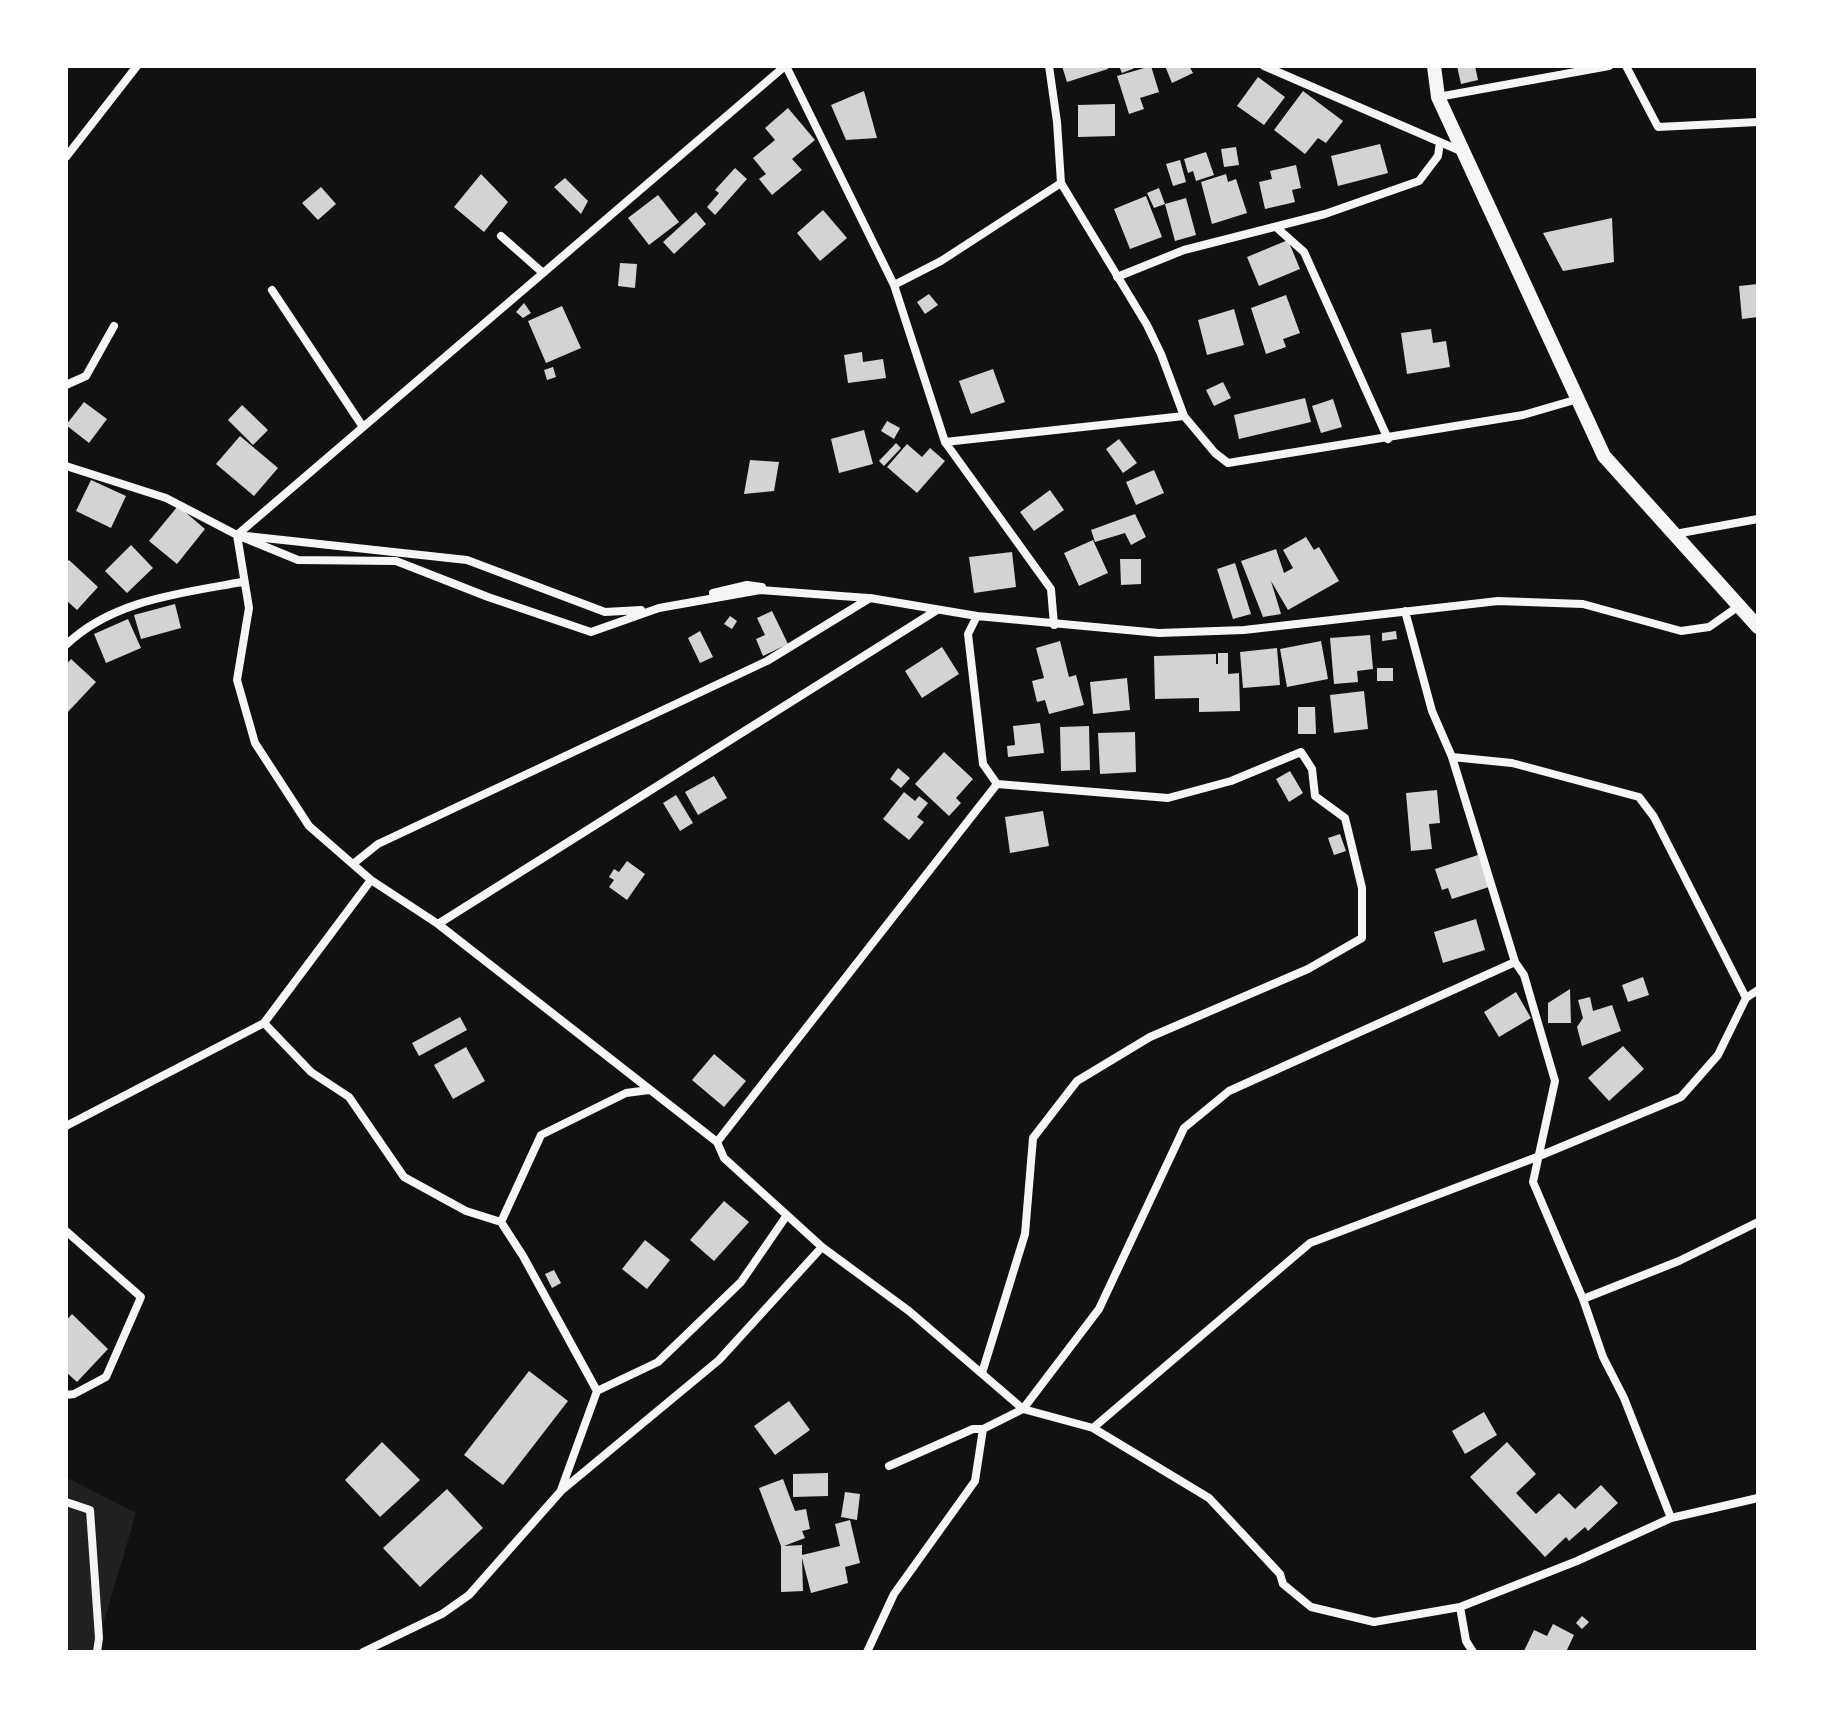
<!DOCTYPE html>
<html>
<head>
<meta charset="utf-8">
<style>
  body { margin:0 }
  #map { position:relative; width:1824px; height:1718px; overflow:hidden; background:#111; font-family:"Alegreya Sans",sans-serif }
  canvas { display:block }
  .frame { position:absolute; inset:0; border:68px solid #fff; pointer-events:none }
</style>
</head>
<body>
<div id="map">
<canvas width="1824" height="1718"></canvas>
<div class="frame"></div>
</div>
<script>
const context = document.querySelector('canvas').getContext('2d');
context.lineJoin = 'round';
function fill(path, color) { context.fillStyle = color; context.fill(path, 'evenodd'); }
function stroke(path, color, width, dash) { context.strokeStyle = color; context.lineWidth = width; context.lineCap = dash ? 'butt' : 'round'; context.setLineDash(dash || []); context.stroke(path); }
const green = new Path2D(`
  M66 1477 136 1513 95 1652H66Z`);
const building = new Path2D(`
  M1062 66H1107L1108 69 1067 82Z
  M1119 66H1140L1122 73Z
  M1151 66 1159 92 1140 98 1144 109 1129 114 1117 76Z
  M1165 66H1189L1193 73 1172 83Z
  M1457 66H1475L1478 80 1461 84Z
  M1258 77 1285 97 1264 125 1237 106Z
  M864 91 877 138 846 140 831 105Z
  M1303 91 1343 121 1326 143 1318 138 1305 154 1274 130Z
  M1115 104V136L1078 137V105Z
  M788 108 815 140 792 159 802 170 772 195 759 179 766 174 753 158 775 140 765 128Z
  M1380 144 1388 173 1338 186 1331 156Z
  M1236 147 1239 165 1224 167 1221 149Z
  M1206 152 1214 175 1196 181 1193 171 1188 173 1184 159Z
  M1180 160 1186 182 1173 186 1166 164Z
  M1296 165 1301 188 1292 190 1295 202 1265 209 1259 182 1272 179 1270 171Z
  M735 168 747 179 715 215 707 207 719 193 715 190Z
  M481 174 508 202 484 232 454 207Z
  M1226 174 1228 182 1236 179 1247 213 1212 224 1201 182Z
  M565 178 588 201 581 214 554 187Z
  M321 187 336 204 318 220 302 203Z
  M1159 188 1165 204 1186 198 1196 235 1175 241 1165 204 1154 208 1147 193Z
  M658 195 679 222 649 245 628 218Z
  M1146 196 1162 237 1130 249 1114 209Z
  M823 210 847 238 820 261 797 233Z
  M696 212 706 224 674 254 663 242Z
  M1612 218 1614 262 1563 271 1543 233Z
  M1288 240 1300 269 1259 286 1247 257Z
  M620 263 637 264 635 288 618 286Z
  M1758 284V317L1742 319 1739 286Z
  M929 294 938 305 925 314 917 302Z
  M1286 295 1300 333 1283 339 1286 347 1266 354 1251 308Z
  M524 303 531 313 523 318 516 312Z
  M562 306 581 348 546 363 528 321Z
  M1234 309 1244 345 1207 355 1198 320Z
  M1431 329 1433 343 1446 341 1450 367 1407 374 1401 333Z
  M862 352 863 362 883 359 886 378 848 383 844 355Z
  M553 367 556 377 547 380 544 370Z
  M993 369 1005 402 971 414 959 381Z
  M1223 382 1231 398 1214 406 1206 390Z
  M1305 398 1311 422 1239 439 1234 415Z
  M1333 399 1342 427 1321 433 1312 406Z
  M84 402 107 419 89 443 66 425Z
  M242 405 268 430 253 445 228 420Z
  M887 421 900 428 894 439 881 431Z
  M864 430 873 464 839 473 831 439Z
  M240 436 278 468 254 496 216 464Z
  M1119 439 1137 463 1123 473 1106 449Z
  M896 443 901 448 884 466 879 461Z
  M907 444 922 457 930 448 945 461 917 493 887 467Z
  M750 460 779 462 774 491 744 494Z
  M1154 470 1164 493 1136 505 1126 482Z
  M91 480 126 496 111 528 76 511Z
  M1050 490 1064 510 1034 531 1020 512Z
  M178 506 205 529 177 564 149 541Z
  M1135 514 1146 537 1131 545 1125 533 1095 542 1091 530Z
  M1306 537 1314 550 1319 547 1339 581 1288 610 1271 581 1281 614 1263 617 1241 561 1276 549 1284 573 1293 568 1283 550Z
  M1093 540 1108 573 1079 586 1064 553Z
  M131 545 153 568 127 593 105 571Z
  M1012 552 1016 587 974 593 969 557Z
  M1120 559H1141V584L1121 585Z
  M69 560 98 587 77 610 66 600V563Z
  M1235 563 1251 614 1233 619 1217 569Z
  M175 604 181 628 141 639 134 615Z
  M772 611 788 644 763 656 756 639 765 635 757 618Z
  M730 616 737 621 732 629 724 624Z
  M128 619 141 648 106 663 94 634Z
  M700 631 713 657 700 663 688 638Z
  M1396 631 1397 639 1382 641V633Z
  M1370 635 1373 669 1357 671 1358 682 1334 684 1330 638Z
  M1060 641 1069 677 1076 675 1084 705 1049 714 1045 700 1037 702 1032 681 1044 678 1036 648Z
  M1321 641 1328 679 1287 687 1280 649Z
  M942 647 959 674 922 698 905 671Z
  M1277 648 1280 685 1243 688 1240 652Z
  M1218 653H1228V674L1239 673 1240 711 1199 712V698L1155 699 1154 656 1216 654V664H1218Z
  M71 659 96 682 66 714V665Z
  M1377 668H1393V681H1377Z
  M1127 678 1130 710 1093 714 1090 682Z
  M1364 691 1368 729 1334 733 1330 695Z
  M1298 707H1315L1316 734H1298Z
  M1040 723 1044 753 1008 757 1007 746 1015 745 1013 726Z
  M1089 726 1090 770 1061 771 1060 727Z
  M1135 732 1136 772 1100 774 1098 733Z
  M944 752 973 779 956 798 961 803 949 816 915 784Z
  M898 768 910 778 901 788 890 779Z
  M1290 771 1303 793 1289 802 1276 779Z
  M714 776 727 798 698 815 685 792Z
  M1437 790 1440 823 1429 824 1432 849 1411 851 1406 793Z
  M904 792 915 801 919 796 928 803 917 817 924 822 909 840 883 819Z
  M676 795 693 823 680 831 663 803Z
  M1043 811 1049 846 1010 853 1005 817Z
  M1340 834 1346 851 1334 855 1328 838Z
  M1478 855 1489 887 1452 899 1448 888 1442 890 1435 869Z
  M627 861 645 874 627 900 609 887 614 880 609 877 614 869 619 872Z
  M1476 919 1485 950 1443 963 1434 932Z
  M1643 977 1649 995 1628 1002 1622 985Z
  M1570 989 1571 1023H1548V1003Z
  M1516 992 1531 1018 1499 1037 1484 1012Z
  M1590 997 1593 1011 1612 1005 1621 1031 1582 1046 1577 1027 1583 1018 1578 1000Z
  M460 1017 467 1030 419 1056 412 1043Z
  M1623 1046 1644 1069 1609 1101 1588 1078Z
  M466 1047 485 1081 453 1099 434 1065Z
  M714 1054 746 1081 724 1107 692 1080Z
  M724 1201 749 1222 714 1261 690 1240Z
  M645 1240 670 1260 647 1289 622 1269Z
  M554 1270 561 1283 552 1288 545 1274Z
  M72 1314 108 1349 77 1382 66 1372V1321Z
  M529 1371 568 1401 503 1485 464 1455Z
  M789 1401 810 1430 775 1455 754 1426Z
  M1484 1412 1497 1435 1465 1454 1452 1431Z
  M382 1442 420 1480 380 1517 345 1480Z
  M1507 1442 1536 1474 1516 1493 1536 1514 1559 1493 1575 1509 1601 1485 1618 1503 1588 1531 1585 1527 1569 1541 1566 1537 1545 1557 1470 1477Z
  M828 1473V1496L793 1497V1474Z
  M783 1479 795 1511 806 1509 810 1529 802 1531 805 1538 784 1546 802 1545V1555L840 1546 835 1524 850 1520 860 1563 845 1567 848 1583 811 1593 802 1558 803 1591 781 1592V1546L759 1488Z
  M447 1489 483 1528 420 1587 383 1548Z
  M845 1492 860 1494 857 1520 841 1517Z
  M1582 1616 1589 1622 1582 1629 1576 1623Z
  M1553 1624 1574 1635 1566 1652 1524 1651 1534 1630 1547 1636Z`);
const minor = new Path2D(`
  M786 66 894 285 945 442 1051 589 1054 625
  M1049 66 1057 122 1061 183 1147 325 1161 354 1184 416 1215 453 1228 463 1523 415 1578 399
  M1264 66 1463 152
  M1626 66 1658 127 1758 122
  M1438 97 1609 66
  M66 157 137 66
  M1276 227 1304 252 1388 439
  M501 236 543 273
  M1117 277 1184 250 1325 214 1419 181 1438 156 1440 142
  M894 285 941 261 1061 183
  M272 290 363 427
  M66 385 86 376 114 326
  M945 442 1184 416
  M66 466 166 498 237 535 249 608 237 680 255 743 309 826 371 880 438 924 717 1142 724 1158 822 1247 909 1311 1023 1409 1093 1428 1209 1498 1280 1574 1283 1584 1311 1607 1374 1622 1460 1607 1577 1561 1671 1518 1758 1498
  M1675 534 1758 519
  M237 535 785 66
  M237 535 298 560 396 561 488 597 591 632 659 608 760 590 868 598
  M246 536 467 560 605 612 641 610
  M713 593 747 585 762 587
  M1405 611 1432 711 1452 757 1515 962 1524 975 1555 1081 1533 1182 1583 1299 1603 1357 1624 1398 1671 1518
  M66 645C112 600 182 593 242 582
  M1452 757 1512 763 1639 797 1654 817 1746 998
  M353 864 378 844 767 661 870 598 977 616
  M371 880 264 1023 311 1072 349 1097 404 1177 466 1211 501 1222 523 1256 597 1391
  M438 924 937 610
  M66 1126 264 1023
  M717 1142 997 784
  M501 1222 541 1135 626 1093 649 1090
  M66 1231 141 1297 106 1377 74 1394 66 1395
  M1583 1299 1679 1261 1758 1222
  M982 1373 1025 1234 1033 1138 1077 1081 1150 1037 1308 969 1362 938V888L1345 818 1315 796 1312 769 1301 752 1231 781 1168 798 997 784 983 764 968 634 977 616 1159 633 1244 630 1498 601 1583 604 1681 631 1709 627 1739 606
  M1093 1428 1310 1243 1537 1157 1681 1097 1718 1055 1746 998 1758 990
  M889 1466 973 1429H983L1023 1409 1099 1309 1184 1128 1229 1091 1515 962
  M561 1490 597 1391 658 1362 741 1282 787 1215
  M66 1502 90 1510 99 1638 97 1652
  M1460 1607 1466 1641 1473 1652
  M363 1652 442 1614 469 1595 561 1491 719 1360 822 1247
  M867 1652 894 1594 975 1481 983 1429`);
const tertiary = new Path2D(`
  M1434 66 1438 97 1604 456 1758 627`);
fill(green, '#202020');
fill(building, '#d3d3d3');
stroke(minor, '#f5f5f5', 8);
stroke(tertiary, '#f5f5f5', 14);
</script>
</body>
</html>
